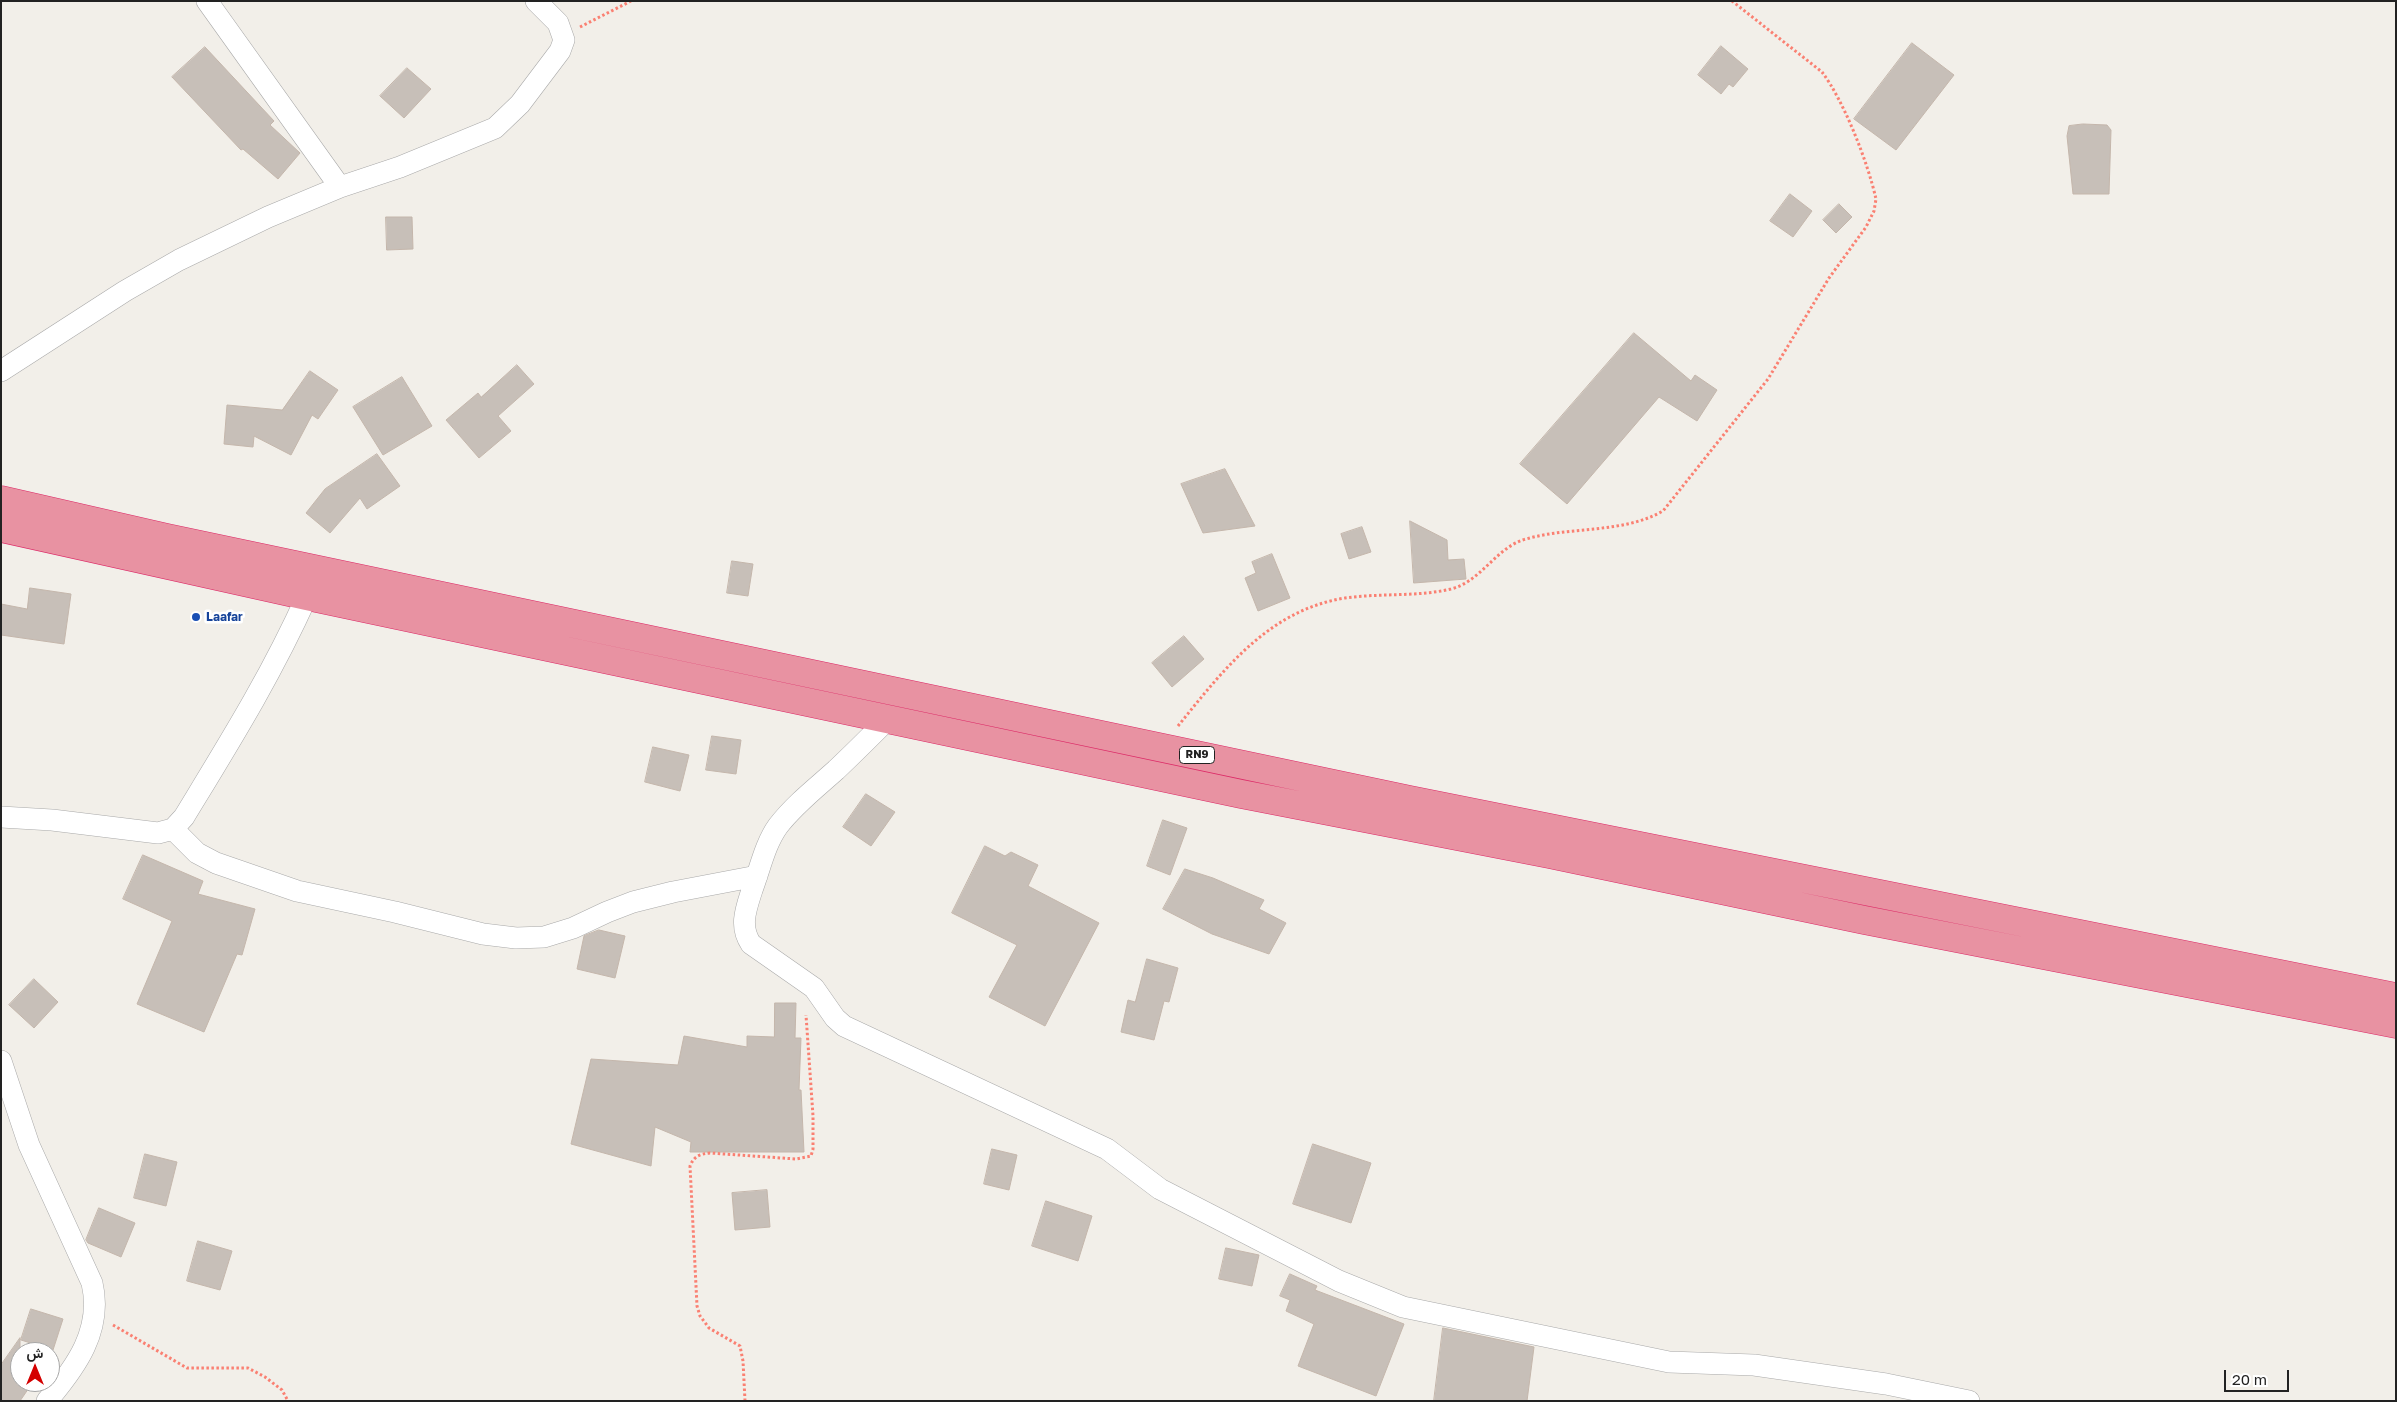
<!DOCTYPE html>
<html>
<head>
<meta charset="utf-8">
<style>
  body { margin:0 }
  #map { position:relative; width:2397px; height:1402px; overflow:hidden; background:#f2efe9; font-family:"Golos Text",Vazirmatn,sans-serif }
  canvas { display:block }
  .frame { position:absolute; inset:0; border:2px solid #222; pointer-events:none }
  .north { position:absolute; left:10px; top:1342px; width:50px; height:50px; box-sizing:border-box; background:#fff; border:1px solid #a7a7a7; border-radius:50%; rotate:0deg; font-size:14px; font-weight:700; line-height:20px; text-align:center; color:#222 }
  .north::after { content:''; display:block; margin:auto; width:18px; height:22px; background:#d40000; clip-path:polygon(50% 0,100% 100%,50% 72%,0 100%) }
  .scale { position:absolute; left:2224px; top:1370px; width:65px; height:22px; box-sizing:border-box; border:2px solid #222; border-top:0; padding-left:6px; font-size:15px; line-height:18px; white-space:nowrap; color:#222; -webkit-text-stroke:4px #fff; paint-order:stroke }
</style>
</head>
<body>
<div id="map">
<canvas width="2397" height="1402"></canvas>
<div class="frame"></div>
<div class="north">ش</div>
<div class="scale">20 m</div>
</div>
<script>
const context = document.querySelector('canvas').getContext('2d');
context.lineJoin = 'round';
function fill(path, color) { context.fillStyle = color; context.fill(path, 'evenodd'); }
function stroke(path, color, width, dash) { context.strokeStyle = color; context.lineWidth = width; context.lineCap = dash ? 'butt' : 'round'; context.setLineDash(dash || []); context.stroke(path); }
function write(font, color, halo, rows, align = 'center') {
  context.font = font + ' "Golos Text",sans-serif'; context.lineWidth = 5; context.setLineDash([]); context.textBaseline = 'middle'; context.strokeStyle = halo; context.fillStyle = color; for (const [text, x, y, turn = 0] of rows) {
    context.save(); context.translate(x, y); context.rotate((+turn || 0) * Math.PI / 180); context.textAlign = isNaN(turn) ? turn : align; if (halo) context.strokeText(text, 0, 0); context.fillText(text, 0, 0); context.restore();
  }
}
const building = new Path2D(`
  M1912 43 1954 75 1896 150 1854 119Z
  M1721 46 1748 69 1733 87 1729 84 1721 94 1698 75Z
  M205 47 274 121 270 125 300 153 278 179 243 149 241 150 172 77Z
  M407 68 431 89 404 118 380 96Z
  M2083 124 2107 125 2111 130 2109 194H2073L2067 136 2069 126Z
  M1790 194 1812 211 1793 237 1770 221Z
  M1839 204 1852 217 1836 233 1823 220Z
  M386 217H412L413 249 387 250Z
  M1634 333 1691 381 1695 375 1717 390 1697 421 1659 397 1567 504 1520 464Z
  M517 365 534 384 498 416 511 431 479 458 446 420 478 393 481 397Z
  M310 371 338 390 318 419 312 415 291 455 254 436 253 447 224 444 227 405 282 410Z
  M402 377 432 426 383 455 353 407Z
  M377 454 400 486 367 509 360 498 330 533 306 513 325 489Z
  M1225 469 1255 526 1203 533 1181 484Z
  M1410 521 1447 540 1448 560 1464 559 1466 579 1414 583Z
  M1362 527 1371 552 1349 559 1341 534Z
  M1272 554 1290 598 1258 611 1245 578 1256 573 1252 562Z
  M732 561 753 564 748 596 727 593Z
  M30 588 71 594 64 644 1 635V604L27 609Z
  M1184 636 1204 659 1172 687 1152 663Z
  M712 736 741 740 736 774 706 770Z
  M653 747 689 755 680 791 645 782Z
  M866 794 895 812 871 846 843 827Z
  M1163 820 1187 828 1170 875 1147 866Z
  M985 846 1005 856 1011 852 1038 865 1028 886 1099 923 1045 1026 989 997 1017 945 952 913Z
  M143 855 203 881 198 894 255 909 242 955 237 954 204 1032 137 1004 172 921 123 899Z
  M1185 869 1213 878 1264 900 1259 909 1286 923 1269 954 1212 934 1163 909Z
  M599 930 625 936 615 978 577 969 584 936Z
  M1147 959 1178 968 1169 1002 1164 1001 1154 1040 1121 1032 1128 1000 1135 1002Z
  M34 979 58 1002 34 1028 9 1005Z
  M775 1003H796L795 1038H801L799 1090H801L804 1152H690L691 1142 655 1127 651 1166 571 1144 591 1059 678 1065 684 1036 747 1047V1036L774 1037Z
  M1313 1144 1371 1163 1351 1223 1293 1204Z
  M992 1149 1017 1155 1009 1190 984 1184Z
  M145 1154 177 1162 166 1206 134 1198Z
  M767 1190 770 1227 735 1230 732 1193Z
  M1046 1201 1092 1216 1078 1261 1032 1246Z
  M99 1208 135 1223 121 1257 88 1243 86 1240Z
  M198 1241 232 1251 220 1290 187 1281Z
  M1226 1248 1259 1255 1252 1286 1219 1279Z
  M1290 1274 1317 1286 1315 1290 1404 1324 1376 1396 1298 1366 1314 1324 1286 1311 1290 1300 1280 1296Z
  M31 1309 63 1319 53 1350 21 1340Z
  M1443 1328 1534 1347 1527 1401H1434Z
  M20 1338V1382H33L20 1401H1V1365Z`);
const path = new Path2D(`
  M580 27 631 1
  M1178 726C1224 669 1269 610 1345 598 1380 593 1417 597 1451 589 1482 581 1496 547 1526 539 1571 526 1622 534 1663 511L1768 379 1829 278 1866 227 1874 211 1876 199C1868 163 1844 101 1822 72L1732 1
  M113 1325 187 1368H248L265 1377 282 1390 288 1401
  M745 1401 743 1361 740 1346 709 1328 700 1316 697 1306 690 1166C694 1156 700 1154 710 1153L796 1159 811 1156 813 1149V1116L806 1015`);
const minor = new Path2D(`
  M207 1 340 187
  M1 371 125 291 179 260 268 217 340 187 400 167 495 128 520 104 560 51 564 40 558 23 536 1
  M888 719C871 736 854 753 836 770 816 788 795 804 778 826 765 844 760 869 752 890 746 909 739 926 751 944L814 988 835 1018 844 1026 1107 1149 1160 1189 1339 1281 1403 1307 1669 1362 1754 1365 1886 1384 1969 1401
  M1 817 52 820 158 833 173 829 184 817C229 743 271 676 307 596
  M173 829 197 853 216 863 297 891 395 912 483 934 516 938 544 937 573 928 607 912 633 902 673 892 757 876
  M1 1061 29 1145 92 1283C103 1330 76 1367 47 1401`);
const highway = new Path2D(`
  M1 500 167 538 1410 800 2396 997
  M1 528 307 596 1241 794 1549 854 1864 920 2396 1024`);
const markers = [
  [196,617,5,"#1a4fb4"]
];
const shields = [
  [1197,755,35]
];
const shieldNames = [
  ["RN9",1197,755]
];
const transitNames = [
  ["Laafar",206,617]
];
fill(building, '#c7bfb8');
stroke(building, '#c4b6ab', 1);
stroke(minor, '#a9a9a9', 22);
stroke(highway, '#dc2a67', 29);
stroke(path, '#fa8072', 3, [2.5, 2.5]);
stroke(minor, '#fff', 21);
stroke(highway, '#e892a2', 28);
for (const [x, y, r, color] of markers) { const dot = new Path2D(); dot.arc(x, y, r, 0, 2 * Math.PI); context.fillStyle = color; context.fill(dot); stroke(dot, '#fff', 2); }
for (const [x, y, w] of shields) { const box = new Path2D(); box.roundRect(x - w / 2, y - 8.5, w, 17, 4); context.fillStyle = '#fff'; context.fill(box); stroke(box, '#222', 1); }
write('bold 11px', '#222', null, shieldNames);
write('bold 12px', '#164399', '#fff', transitNames, 'left');
</script>
</body>
</html>
